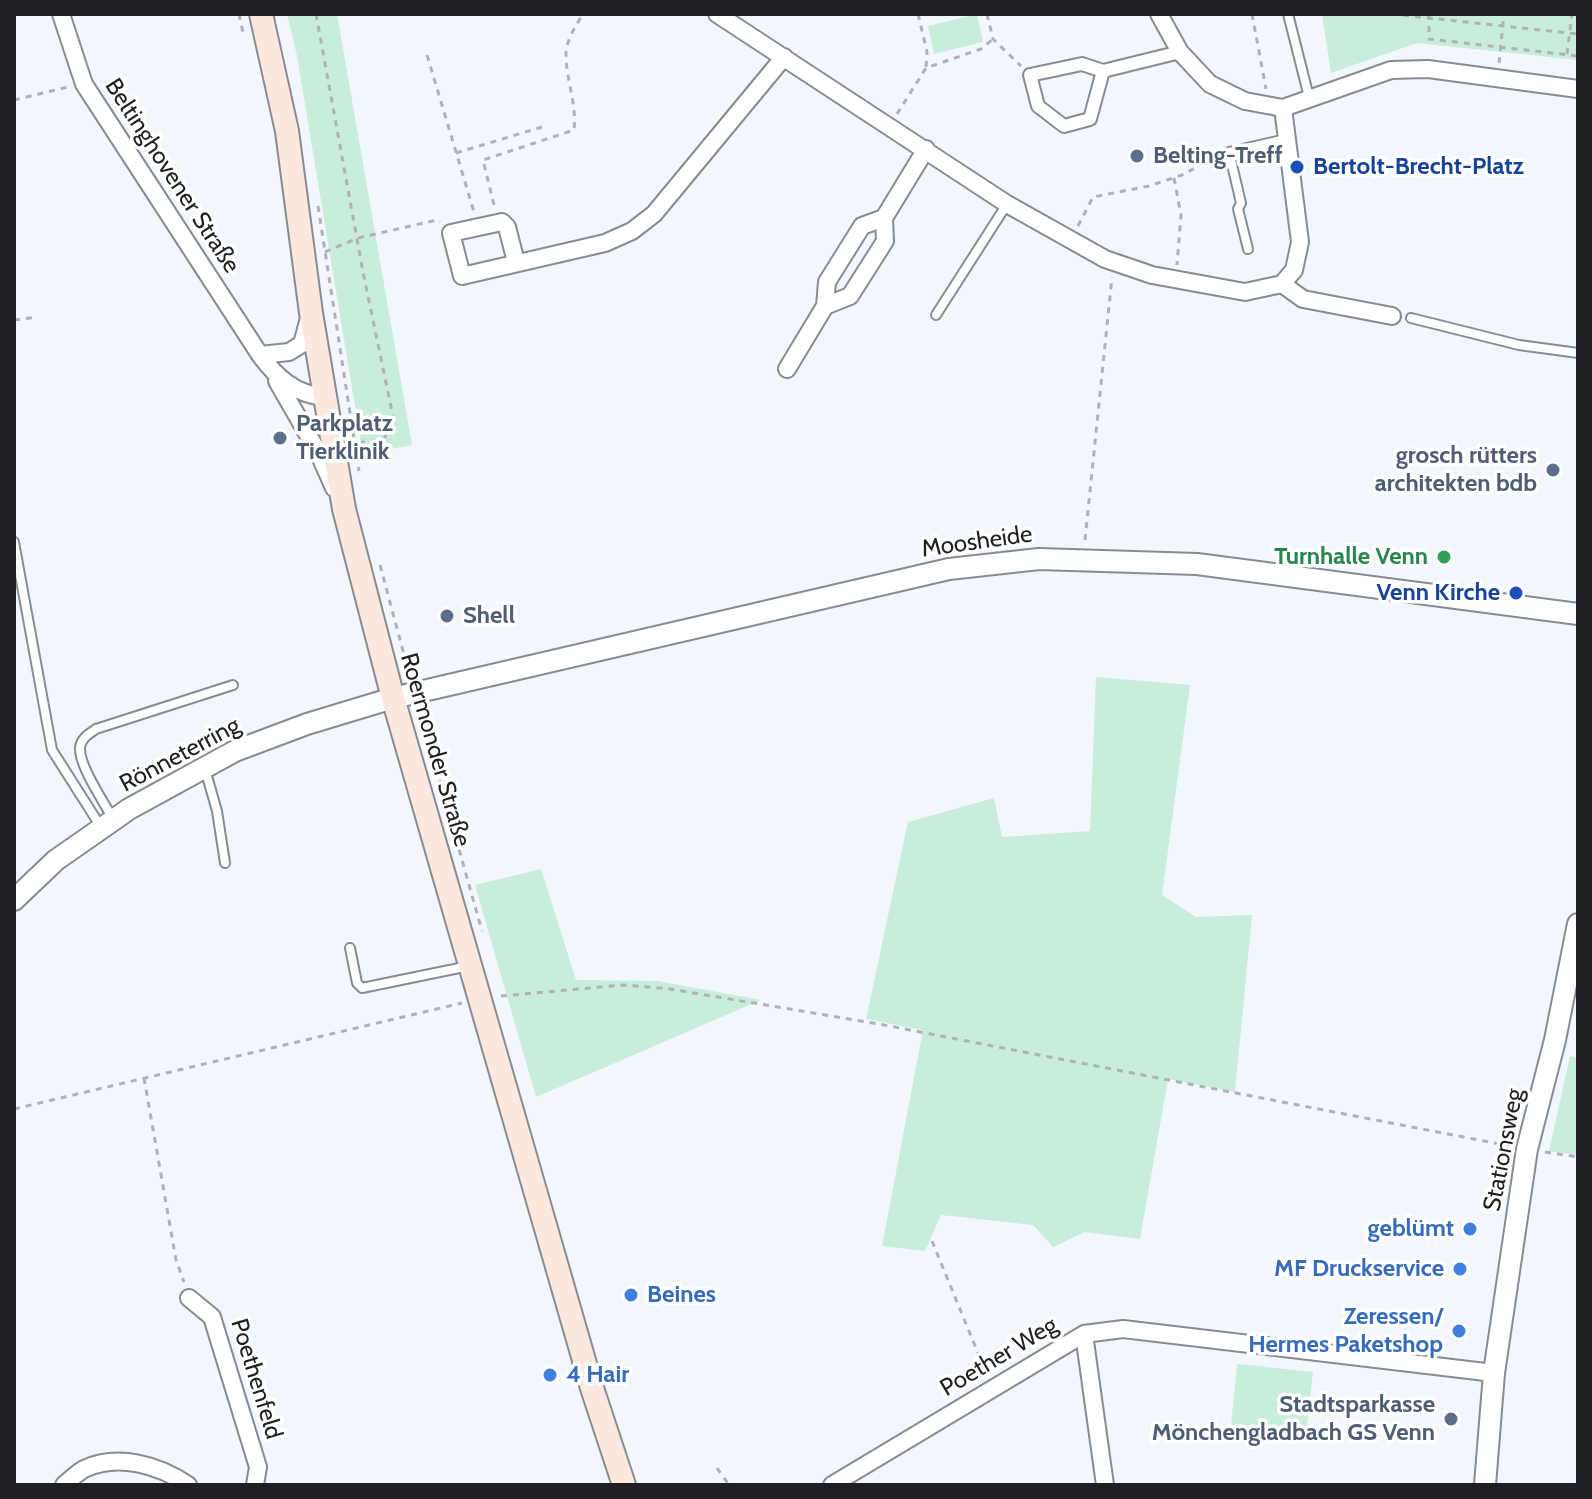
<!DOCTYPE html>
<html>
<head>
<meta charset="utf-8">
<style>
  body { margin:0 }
  #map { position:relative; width:1592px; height:1499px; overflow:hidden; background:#f1f7fd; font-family:Cabin,sans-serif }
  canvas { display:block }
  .frame { position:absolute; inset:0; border:16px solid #1e2023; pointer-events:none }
</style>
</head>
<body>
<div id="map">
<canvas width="1592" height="1499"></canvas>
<div class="frame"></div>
</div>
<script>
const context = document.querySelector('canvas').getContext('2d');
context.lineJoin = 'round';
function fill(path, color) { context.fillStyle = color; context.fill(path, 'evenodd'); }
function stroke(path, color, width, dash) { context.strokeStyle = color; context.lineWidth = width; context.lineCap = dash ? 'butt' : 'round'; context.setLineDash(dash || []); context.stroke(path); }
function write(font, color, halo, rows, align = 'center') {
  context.font = font + ' Cabin,sans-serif'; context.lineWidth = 7; context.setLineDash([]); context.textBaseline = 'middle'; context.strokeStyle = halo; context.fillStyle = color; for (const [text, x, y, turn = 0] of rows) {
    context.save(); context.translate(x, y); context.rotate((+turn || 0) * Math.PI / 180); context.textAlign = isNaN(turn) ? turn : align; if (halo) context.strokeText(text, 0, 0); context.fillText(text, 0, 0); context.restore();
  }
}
const green = new Path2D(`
  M287 14H337L412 445 363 454 297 56Z
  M977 14 983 42 934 54 928 26Z
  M1322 14H1578V60L1417 43 1331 73Z
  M1096 677 1190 685 1162 895 1196 917 1252 915 1235 1092 1168 1079 1140 1239 1085 1232 1053 1247 1033 1225 941 1215 925 1251 882 1246 923 1030 866 1019 908 822 994 798 1002 837 1090 831Z
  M541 869 576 980 657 981 761 1000 536 1097 475 885Z
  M1570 1056 1578 1058V1155L1549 1151Z
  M1237 1364 1313 1372 1305 1441 1230 1436Z`);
const path = new Path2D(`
  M239 14 244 37
  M316 14 363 272 395 426 382 440 357 443
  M918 14 927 52 926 68
  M987 14 993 39 1021 66
  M1252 14 1266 89
  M1391 14 1578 34
  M1429 14V39L1578 56
  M1567 54 1572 14
  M427 55 474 212
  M1499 63 1504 14
  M14 100 68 87
  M897 114 926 68 981 49 993 39
  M456 153 542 127
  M1174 178 1181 215 1177 265
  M494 205 483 160 574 130C577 104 566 80 566 54 566 41 576 25 583 14
  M318 206 359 471
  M1078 226 1093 197 1149 186 1182 175 1217 156
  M325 252 358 238 437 220 440 222
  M14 320 37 317
  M1085 540 1112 277
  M380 565 410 677
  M420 711 482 931
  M501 996 623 985 670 989 879 1024 1510 1146
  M144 1078 176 1260 184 1282
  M14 1109 462 1003
  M1545 1152 1578 1157
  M932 1241 987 1375
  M717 1468 729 1485`);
const service = new Path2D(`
  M1288 14 1309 97
  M1248 249 1238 209 1241 203 1229 152 1286 139
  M936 315 1007 204
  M1411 318 1519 345 1578 353
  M14 542 52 750 101 827
  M205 769 217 811 225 863
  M113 819C104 802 79 766 80 748 81 738 89 734 96 729L233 685
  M350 948 357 983 362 988 469 966`);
const pedestrian = new Path2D(`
  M1103 71 1090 119 1064 126 1038 106 1030 75 1082 64 1103 71 1180 52`);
const minor = new Path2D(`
  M61 14 84 84 260 355C277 378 295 394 324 397
  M717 14 1007 204 1105 259 1152 275 1245 292 1282 284 1294 270 1300 242 1283 108
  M1159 14 1180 52 1210 84 1245 101 1283 108 1391 70 1428 69 1578 89
  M516 262 507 227 502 222 451 233 462 276 605 243 632 231 654 214 784 57
  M1282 284 1303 299 1392 316
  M825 306 850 296 885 241 884 218 926 149
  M260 355 289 352 302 344 309 318
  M787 369 825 306 827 282 862 226 884 218
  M277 381 319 454 334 488
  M189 1298 212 1317 258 1467 255 1485
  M1084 1334 1105 1485
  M64 1485C70 1480 77 1473 84 1469 118 1453 159 1465 188 1485
  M832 1485 1084 1334 1123 1329 1494 1373`);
const tertiary = new Path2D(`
  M14 900 56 860 102 828 129 809 235 751 307 724 393 698 949 569 1039 559 1197 564 1578 614
  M1485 1485 1494 1373 1527 1149 1555 1040 1578 924`);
const secondary = new Path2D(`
  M261 14 287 131 311 313 344 509 393 698 592 1388 624 1485`);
const markers = [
  [1137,156,8,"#5c6f8a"],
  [1297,167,8,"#1a4fb4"],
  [280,438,8,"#5c6f8a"],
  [1553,470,8,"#5c6f8a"],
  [1444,557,8,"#2e9e5b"],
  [1516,593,8,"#1a4fb4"],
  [447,616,8,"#5c6f8a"],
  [1470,1229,8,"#3f7fe0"],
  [1460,1269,8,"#3f7fe0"],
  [631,1295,8,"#3f7fe0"],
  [1459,1331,8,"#3f7fe0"],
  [550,1375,8,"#3f7fe0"],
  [1451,1419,8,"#5c6f8a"]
];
const serviceNames = [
  ["Belting-Treff",1153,156],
  ["Parkplatz",296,424],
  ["Tierklinik",296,452],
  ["grosch rütters",1537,456,"right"],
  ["architekten bdb",1537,484,"right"],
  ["Shell",463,616],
  ["Stadtsparkasse",1435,1405,"right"],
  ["Mönchengladbach GS Venn",1435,1433,"right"]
];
const transitNames = [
  ["Bertolt-Brecht-Platz",1313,167],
  ["Venn Kirche",1500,593,"right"]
];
const streetNames = [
  ["Beltinghovener Straße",172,176,57],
  ["Moosheide",977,542,-8],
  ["Roermonder Straße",435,750,74],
  ["Rönneterring",180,755,-28],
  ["Stationsweg",1504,1150,-79],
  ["Poether Weg",999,1357,-31],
  ["Poethenfeld",256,1379,73]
];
const leisureNames = [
  ["Turnhalle Venn",1428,557]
];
const shopNames = [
  ["geblümt",1454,1229],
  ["MF Druckservice",1444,1269],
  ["Beines",647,1295,"left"],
  ["Zeressen/",1443,1317],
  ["Hermes Paketshop",1443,1345],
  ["4 Hair",566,1375,"left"]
];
fill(green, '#c8eddb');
stroke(service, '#878c92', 12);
stroke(pedestrian, '#878c92', 16);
stroke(minor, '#878c92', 20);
stroke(tertiary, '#878c92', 24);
stroke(secondary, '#878c92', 26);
stroke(path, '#aeb2b7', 3, [6, 6]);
stroke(service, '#fff', 8);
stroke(pedestrian, '#fff', 12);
stroke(minor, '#fff', 16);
stroke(tertiary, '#fff', 20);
stroke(secondary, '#fce8df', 22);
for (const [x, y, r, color] of markers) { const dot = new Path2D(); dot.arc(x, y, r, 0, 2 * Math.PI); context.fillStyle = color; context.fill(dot); stroke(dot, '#fff', 3); }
write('bold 24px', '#4e5e75', '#fff', serviceNames, 'left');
write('bold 24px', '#164399', '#fff', transitNames, 'left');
write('24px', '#1e2023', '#fff', streetNames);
write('bold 24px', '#27864d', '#fff', leisureNames, 'right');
write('bold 24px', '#366cbe', '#fff', shopNames, 'right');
</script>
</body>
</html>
